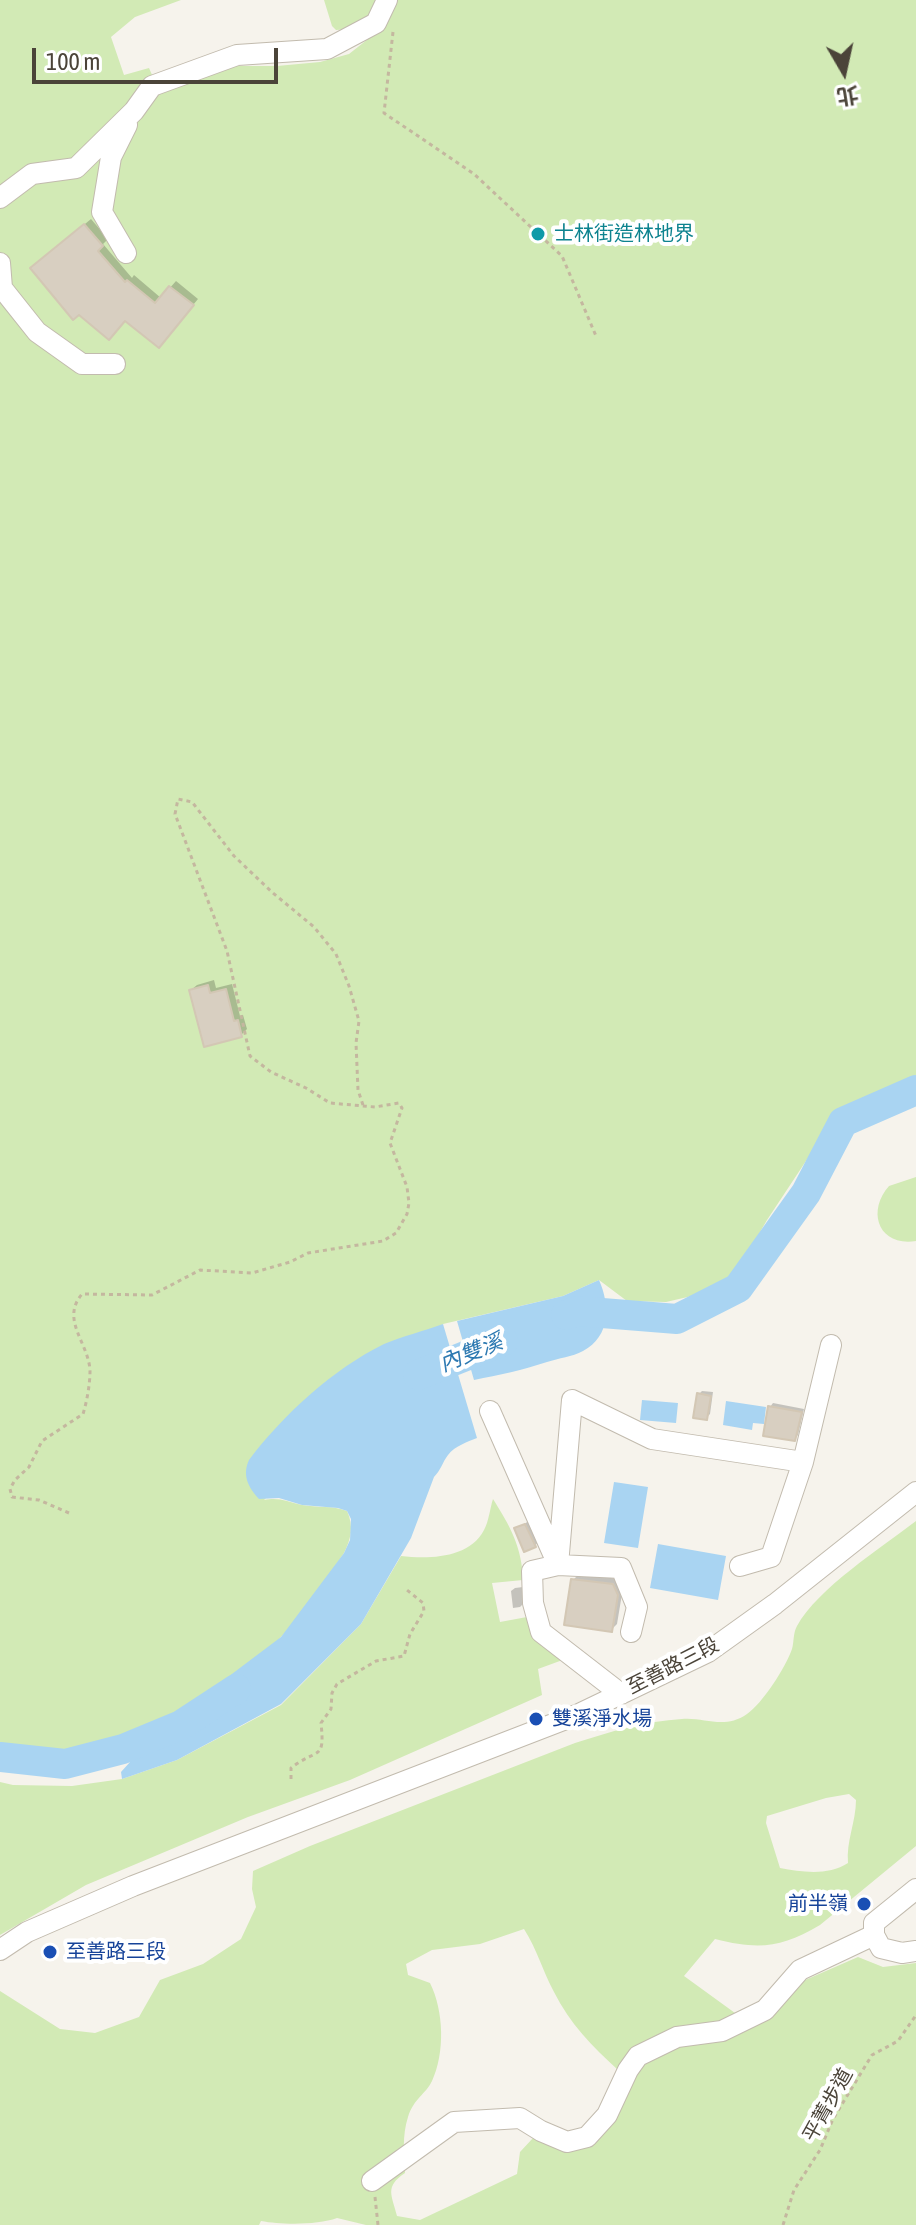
<!DOCTYPE html>
<html>
<head>
<meta charset="utf-8">
<style>
  body { margin:0 }
  #map { position:relative; width:916px; height:2225px; overflow:hidden; background:#f6f3ec; font-family:"Asap Condensed","Noto Sans TC",sans-serif }
  canvas { display:block }
  .north { position:absolute; left:804px; top:32px; width:80px; height:80px; -webkit-text-stroke:6px #fff; paint-order:stroke; rotate:171deg; font-size:22px; font-weight:700; line-height:32px; text-align:center; color:#4b4439 }
  .north::after { content:''; display:block; margin:auto; width:28px; height:36px; background:#4b4439; clip-path:polygon(50% 0,100% 100%,50% 72%,0 100%) }
  .scale { position:absolute; left:32px; top:48px; width:246px; height:36px; box-sizing:border-box; border:4px solid #4b4439; border-top:0; padding-left:10px; font-size:24px; line-height:28px; white-space:nowrap; color:#4b4439; -webkit-text-stroke:6px #fff; paint-order:stroke }
</style>
</head>
<body>
<div id="map">
<canvas width="916" height="2225"></canvas>
<div class="north">北</div>
<div class="scale">100 m</div>
</div>
<script>
const context = document.querySelector('canvas').getContext('2d');
context.lineJoin = 'round';
function fill(path, color) { context.fillStyle = color; context.fill(path, 'evenodd'); }
function stroke(path, color, width, dash) { context.strokeStyle = color; context.lineWidth = width; context.lineCap = dash ? 'butt' : 'round'; context.setLineDash(dash || []); context.stroke(path); }
function write(font, color, halo, rows, align = 'center') {
  context.font = font + ' "Asap Condensed","Noto Sans TC",sans-serif'; context.lineWidth = 8; context.setLineDash([]); context.textBaseline = 'middle'; context.strokeStyle = halo; context.fillStyle = color; for (const [text, x, y, turn = 0] of rows) {
    context.save(); context.translate(x, y); context.rotate((+turn || 0) * Math.PI / 180); context.textAlign = isNaN(turn) ? turn : align; if (halo) context.strokeText(text, 0, 0); context.fillText(text, 0, 0); context.restore();
  }
}
const green = new Path2D(`
  M0 0H181L135 17 111 37 124 75 149 68 159 91 224 66H277L320 62 349 54 377 32 395 0H916V1076L871 1095 837 1114 767 1220 738 1270 705 1293 666 1302 627 1301 599 1280 563 1296 443 1324 264 1500C280 1497 287 1502 302 1505 317 1508 332 1505 347 1511 354 1526 351 1539 344 1553 325 1581 305 1613 281 1637 236 1683 126 1749 61 1751 41 1752 20 1746 0 1744Z
  M324 0H380C370 16 357 29 336 30L332 26Z
  M916 1177V1241C879 1247 866 1212 889 1186Z
  M493 1499C510 1526 522 1547 523 1580L492 1583 500 1622 527 1617 568 1658 538 1669 542 1695 350 1780 248 1817 86 1885 0 1935V1782L13 1785 72 1786 122 1779 177 1760 281 1705 361 1624 401 1556C428 1559 469 1559 484 1530 489 1521 490 1508 493 1499Z
  M916 1521V1846L820 1925C781 1948 759 1950 715 1939L684 1976 735 2013 733 2022C716 2029 707 2028 689 2030 661 2033 636 2048 618 2070 592 2046 570 2024 554 1992 543 1972 537 1949 524 1929L480 1944 432 1950 406 1964 408 1975 430 1983C444 2011 445 2053 432 2081 426 2094 414 2098 408 2117 402 2136 404 2154 405 2173 384 2187 392 2195 397 2216L420 2220 517 2174 520 2152 533 2138 568 2147 595 2137 612 2116 640 2058 676 2041 719 2037 762 2017 803 1981 858 1957 883 1967 916 1963V2225H366L337 2218C318 2225 282 2225 261 2221L259 2225H0V1991L60 2029 95 2033 139 2017 160 1980 203 1964 241 1939 256 1907 252 1889 253 1871 310 1846 575 1743C609 1732 646 1721 682 1719 705 1717 724 1730 747 1714 762 1704 786 1667 792 1649 794 1642 793 1633 797 1626 817 1589 882 1547 916 1521ZM849 1794 856 1800C856 1822 846 1841 848 1863 828 1876 802 1872 780 1868L766 1823 767 1816 826 1798Z`);
const water = new Path2D(`
  M599 1280C610 1305 611 1336 583 1351 572 1357 559 1358 547 1362 523 1370 499 1375 474 1380L457 1321 563 1296Z
  M443 1324 477 1438C467 1442 455 1446 448 1455 442 1463 441 1470 434 1477L411 1538 361 1624 281 1704 177 1760 122 1779 121 1772 140 1751 180 1732 202 1716 212 1689 281 1637 344 1553 350 1540 351 1519 347 1511 338 1508 302 1505 279 1498 259 1499C248 1487 242 1475 249 1460 283 1415 333 1369 384 1344 403 1336 424 1331 443 1324Z
  M642 1400 678 1403 676 1423 640 1420Z
  M726 1401 766 1407 764 1424 753 1423 752 1430 723 1425Z
  M614 1482 648 1487 638 1548 604 1543Z
  M658 1544 726 1556 718 1600 650 1588Z`);
const shadow = new Path2D(`
  M91 219 108 239 103 244 132 278 134 275 161 298 176 281 198 299 164 340 126 319 39 262Z
  M214 980 216 988 232 984 240 1016 243 1015 247 1029 241 1035 191 990 197 985Z
  M702 1391 713 1392 710 1414 706 1418 699 1394Z
  M773 1403 804 1409 798 1435 794 1439 770 1407Z
  M529 1521 538 1542 535 1546 517 1528Z
  M579 1574 619 1579 623 1588 617 1624 611 1630 573 1580Z
  M523 1587 524 1603 520 1607 513 1608 511 1591 515 1588Z`);
const river = new Path2D(`
  M566 1315 577 1311 677 1319 738 1288 806 1193 843 1122 916 1090
  M418 1375 503 1341
  M0 1757 65 1764 123 1749 181 1725 236 1689`);
const building = new Path2D(`
  M84 224 103 246 98 251 125 282 127 280 155 303 169 286 194 305 159 348 125 321 109 340 79 315 73 320 30 268Z
  M208 985 210 993 226 989 234 1021 238 1020 242 1037 204 1047 189 990Z
  M697 1393 711 1396 707 1420 693 1418Z
  M768 1406 802 1412 795 1441 763 1436Z
  M525 1524 536 1547 524 1552 514 1528Z
  M571 1579 613 1584 618 1595 612 1632 564 1625Z`);
const path = new Path2D(`
  M393 32 384 113 474 174 562 256 596 336
  M69 1513 39 1500 12 1497 10 1489 15 1480 29 1467 42 1441 83 1414C87 1401 90 1384 90 1371 89 1343 60 1320 82 1294L152 1295 200 1270 252 1273 290 1262 308 1253 383 1241 396 1233 407 1214 409 1203 407 1187 390 1143 402 1108 399 1103 375 1107 330 1103 306 1088 271 1072 250 1056 227 951 175 814 178 799 192 802 234 856 273 893 314 927 336 954 349 986 359 1021 356 1043 358 1090 363 1105
  M291 1779V1768C318 1747 325 1762 321 1723L331 1709 332 1693 337 1684 376 1661 404 1656 410 1634 424 1611 423 1603 407 1590
  M375 2197 378 2225
  M783 2225 794 2190 820 2150 833 2119 872 2055 898 2041 916 2015`);
const minor = new Path2D(`
  M0 198 32 174 76 168 134 111 152 86 237 55 327 49 376 23 387 0
  M126 253 102 212 111 157 127 125
  M0 263 2 288 37 332 82 364H115
  M490 1411 558 1565 532 1571 533 1603 541 1632 621 1694
  M803 1462 831 1345
  M631 1632 637 1607 621 1568 558 1565 572 1400 652 1439 803 1462 771 1557 740 1566
  M916 1889 874 1923V1935L881 1948 902 1953 916 1951
  M0 1950 27 1932 133 1886 579 1714 708 1652 775 1604 916 1492
  M372 2181 454 2122 520 2118 541 2131 567 2142 587 2137 607 2115 628 2070 638 2056 677 2037 722 2031 765 2010 800 1970 874 1935`);
const markers = [
  [538,234,8,"#0f9aa8"],
  [536,1719,8,"#1a4fb4"],
  [864,1904,8,"#1a4fb4"],
  [50,1952,8,"#1a4fb4"]
];
const cultureNames = [
  ["士林街造林地界",554,234]
];
const streetNames = [
  ["至善路三段",673,1666,-27],
  ["平菁步道",828,2105,-61]
];
const transitNames = [
  ["雙溪淨水場",552,1719],
  ["前半嶺",848,1904,"right"],
  ["至善路三段",66,1952]
];
const waterNames = [
  ["內雙溪",471,1353,-22]
];
fill(green, '#d2eab5');
fill(water, '#a9d4f2');
fill(shadow, '#0003');
stroke(river, '#a9d4f2', 30);
fill(building, '#d8cfc1');
stroke(building, '#d3c7b4', 2);
stroke(minor, '#c2bbae', 22);
stroke(path, '#c4b79f', 3, [4, 4]);
stroke(minor, '#fff', 20);
for (const [x, y, r, color] of markers) { const dot = new Path2D(); dot.arc(x, y, r, 0, 2 * Math.PI); context.fillStyle = color; context.fill(dot); stroke(dot, '#fff', 3); }
write('20px', '#0d838f', '#fff', cultureNames, 'left');
write('20px', '#4b4439', '#fff', streetNames);
write('20px', '#164399', '#fff', transitNames, 'left');
write('italic 22px', '#2e7ab2', '#fff', waterNames);
</script>
</body>
</html>
